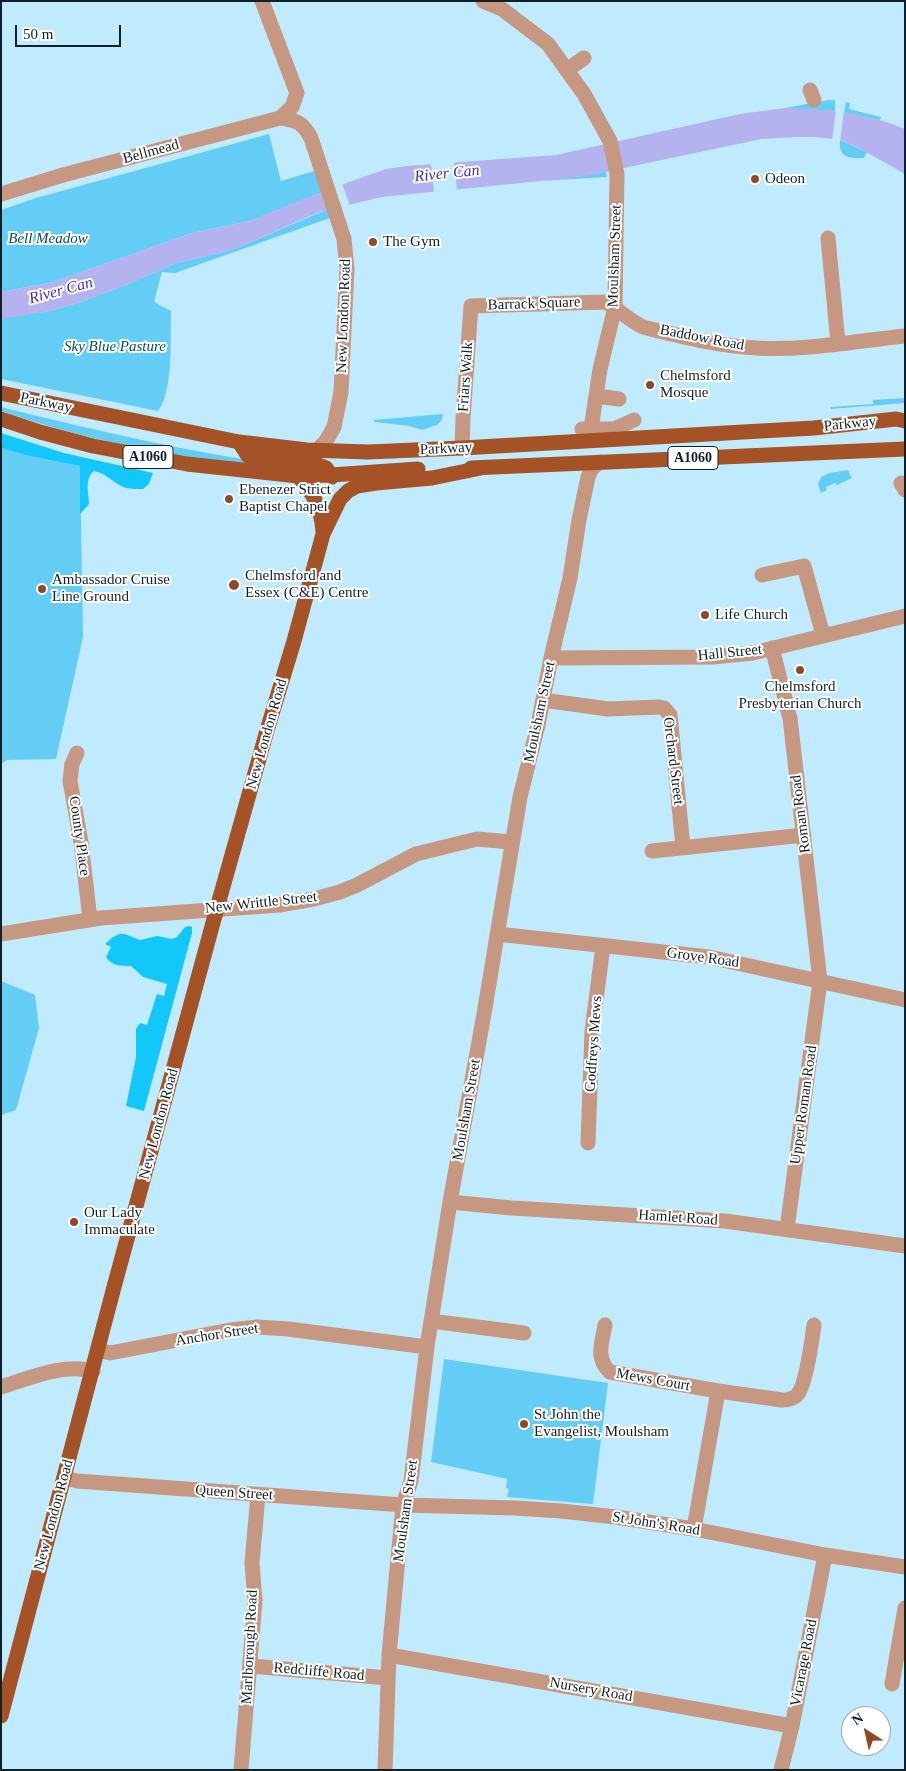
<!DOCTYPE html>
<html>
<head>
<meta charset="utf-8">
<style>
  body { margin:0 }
  #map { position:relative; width:906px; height:1771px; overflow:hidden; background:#c0ebfe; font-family:Georgia,serif }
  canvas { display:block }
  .frame { position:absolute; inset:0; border:2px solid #0f2026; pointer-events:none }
  .north { position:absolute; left:841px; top:1706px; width:50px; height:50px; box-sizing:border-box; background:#fff; border:1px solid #9fa6a8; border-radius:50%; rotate:325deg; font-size:14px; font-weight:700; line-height:20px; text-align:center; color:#0f2026 }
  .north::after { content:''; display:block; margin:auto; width:18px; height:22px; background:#904924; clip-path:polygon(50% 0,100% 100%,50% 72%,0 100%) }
  .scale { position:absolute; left:15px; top:25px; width:106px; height:22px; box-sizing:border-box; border:2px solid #0f2026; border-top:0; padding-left:6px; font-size:15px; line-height:18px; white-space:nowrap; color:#0f2026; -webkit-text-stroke:4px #fff; paint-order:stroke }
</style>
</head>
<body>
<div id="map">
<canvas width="906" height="1771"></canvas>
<div class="frame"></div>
<div class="north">N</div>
<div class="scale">50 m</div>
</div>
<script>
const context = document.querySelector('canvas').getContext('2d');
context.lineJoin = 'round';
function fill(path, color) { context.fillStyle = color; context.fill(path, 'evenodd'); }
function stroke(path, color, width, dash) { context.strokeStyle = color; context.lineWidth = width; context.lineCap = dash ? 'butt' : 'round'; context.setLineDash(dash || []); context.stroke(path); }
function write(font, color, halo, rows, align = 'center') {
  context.font = font + ' Georgia,serif'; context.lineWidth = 4; context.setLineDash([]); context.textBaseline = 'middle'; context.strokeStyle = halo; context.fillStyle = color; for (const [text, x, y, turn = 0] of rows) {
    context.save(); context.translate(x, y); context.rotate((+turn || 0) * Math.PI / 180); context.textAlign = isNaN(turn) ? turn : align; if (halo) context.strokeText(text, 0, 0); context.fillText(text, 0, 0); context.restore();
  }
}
const green = new Path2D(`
  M829 100H835V111L785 108Z
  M846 102 850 103 849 109 881 117 880 120 844 113Z
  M269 134 281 181 314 171 322 192 250 221 192 233 53 282 1 292V210L36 198Z
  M840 140 867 152 864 158C849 159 838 157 840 140Z
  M606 172 607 177 541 181Z
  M328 209 330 218 175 273 162 272 154 302 171 311C170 338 174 390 158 411L1 379V318L50 311 81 302 126 285 174 264 235 249Z
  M905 398V403L831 409V407L873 404V400Z
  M1 407C100 432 199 454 300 468 268 465 236 464 205 460 136 449 67 434 1 411Z
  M443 414 442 420 437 425 422 430 409 426 375 422 373 420Z
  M1 448 29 456 80 466 83 637 56 759 7 760 1 764Z
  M848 470 852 478 837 485 835 483 826 487 827 490 821 493 818 484 821 477 829 473Z
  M1 981 35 995 39 1028 16 1110 1 1115Z
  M444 1359 608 1383 593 1504 507 1497 509 1489 506 1488 507 1479 431 1462Z`);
const forest = new Path2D(`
  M1 433 64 453 153 473 149 484 143 489C137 489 131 489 126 488 113 484 109 474 94 471 84 479 89 493 89 504L80 514V466L29 456 1 448Z
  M189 926 192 927V933L144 1111 126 1106 136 1057V1029L140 1023 147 1025 157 994 164 996 167 984 143 977 131 966C121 966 111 966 106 957L111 947 105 944 113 937 119 934H125L140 940 157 936 172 939 177 937 185 927Z`);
const water = new Path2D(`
  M785 108C825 109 868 113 905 129V174L859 148 840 140 816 137H798L762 139 581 177 382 197 319 212 235 249 174 264 126 285 81 302 50 311 1 319V292L53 282 192 233 250 221 308 197 363 177 386 169 407 166 556 155 740 114Z`);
const pier = new Path2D(`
  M836 109 844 110 840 142 832 141Z
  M454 162 457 190 434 192 431 164Z
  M342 183 350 206 328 212 321 190Z`);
const minor = new Path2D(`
  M262 1 297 93 292 107 280 118
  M483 1 502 9 548 44 584 94 610 141 617 174 615 307 600 369 591 429
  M567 70 584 58
  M810 90 814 100
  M1 194 63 175 280 118C297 120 303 123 311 138L344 239 347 269 341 392 334 427 326 441 317 450
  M828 238 838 343
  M596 396 619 399
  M582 429H614L634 420
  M462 448 463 418 471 306 606 302C620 310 627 319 643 327 680 336 718 346 756 348 805 351 856 341 905 336
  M901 483 905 490
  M762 575 804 566 823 635
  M772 648 790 718 820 981 787 1229
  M551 658 713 657 753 653 905 616
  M543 700 608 709 659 707 664 708 670 715 683 847
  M77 753 72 764 70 781 81 842 90 919
  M652 851 804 835
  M1 934 101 918 279 905 314 899 340 892 357 885 416 854 477 839 511 842
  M497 934 709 957 905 1000
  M588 1143 592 1031 603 946
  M450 1202 512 1208 725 1221 905 1246
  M431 1321 524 1333
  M605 1325C602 1343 595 1358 610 1372L718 1391 694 1529
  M98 1350 110 1353 230 1330 258 1327 288 1329 427 1347
  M1 1387C30 1378 63 1363 93 1371
  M718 1391 782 1400C788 1400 793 1399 797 1395 806 1386 812 1340 814 1325
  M65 1478 77 1481 403 1505 515 1508 561 1511 616 1517 694 1529 825 1555 905 1567
  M389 1655 792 1726
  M251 1666 388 1678
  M892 1684 905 1608
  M241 1770 255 1601 252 1563 258 1495
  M385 1770 389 1655 403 1505 411 1481 427 1347 450 1202 484 1014 520 797 538 725 551 658 570 578 579 520 588 477 592 468 600 462
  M781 1770 792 1726 825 1555`);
const major = new Path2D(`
  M1 393 239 442 307 450 368 452 462 448 814 428 896 419 905 421
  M1 419 40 432 93 446 187 464 298 476 331 475 418 469
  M239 442 248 456 316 464 326 468 332 477
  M471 468 905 449
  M298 476C314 495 321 506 323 532
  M1 1716 114 1287 217 908 268 727 294 641 323 534 340 499 348 491 357 486 376 483 432 478 481 468`);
const markers = [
  [755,179,5,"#904924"],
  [373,242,5,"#904924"],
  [650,385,5,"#904924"],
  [229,499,5,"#904924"],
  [234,585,6,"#904924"],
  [42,589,5,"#904924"],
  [705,615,5,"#904924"],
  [800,670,5,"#904924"],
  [74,1222,5,"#904924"],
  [524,1424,5,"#904924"]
];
const shields = [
  [148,457,50],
  [693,458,50]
];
const shieldNames = [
  ["A1060",148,457],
  ["A1060",693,458]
];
const streetNames = [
  ["Bellmead",151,152,-15],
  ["Moulsham Street",615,256,-88],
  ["Barrack Square",534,304,-2],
  ["New London Road",344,316,-88],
  ["Baddow Road",702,338,11],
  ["Friars Walk",466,377,-86],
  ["Parkway",46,403,12],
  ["Parkway",850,424,-6],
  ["Parkway",446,449,-3],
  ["Hall Street",730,653,-6],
  ["Moulsham Street",540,712,-78],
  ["New London Road",267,734,-74],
  ["Orchard Street",673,761,83],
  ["Roman Road",801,814,-97],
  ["County Place",79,836,82],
  ["New Writtle Street",261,903,-6],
  ["Grove Road",703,958,8],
  ["Godfreys Mews",594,1044,-86],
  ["Upper Roman Road",804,1105,-82],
  ["Moulsham Street",467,1110,-80],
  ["New London Road",159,1124,-75],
  ["Hamlet Road",678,1218,4],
  ["Anchor Street",217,1335,-9],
  ["Mews Court",653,1380,10],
  ["Queen Street",234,1493,4],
  ["Moulsham Street",406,1511,-82],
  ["New London Road",54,1515,-75],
  ["St John's Road",656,1524,9],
  ["Marlborough Road",250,1647,-87],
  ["Vicarage Road",804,1663,-79],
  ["Redcliffe Road",319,1672,5],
  ["Nursery Road",591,1690,10]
];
const poiNames = [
  ["Odeon",765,179],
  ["The Gym",383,242],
  ["Chelmsford",660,376],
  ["Mosque",660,393],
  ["Ebenezer Strict",239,490],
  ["Baptist Chapel",239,507],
  ["Chelmsford and",245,576],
  ["Essex (C&E) Centre",245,593],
  ["Ambassador Cruise",52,580],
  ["Line Ground",52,597],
  ["Life Church",715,615],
  ["Chelmsford",800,687,"center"],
  ["Presbyterian Church",800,704,"center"],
  ["Our Lady",84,1213],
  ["Immaculate",84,1230],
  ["St John the",534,1415],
  ["Evangelist, Moulsham",534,1432]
];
const parkNames = [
  ["Bell Meadow",48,239],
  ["Sky Blue Pasture",115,347]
];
const waterNames = [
  ["River Can",447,174,-6],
  ["River Can",61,291,-15]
];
fill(green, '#63cdf6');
fill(forest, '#14c7fb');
fill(water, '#b4b2ef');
fill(pier, '#c0ebfe');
stroke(minor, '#c69781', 15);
stroke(major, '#a55227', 15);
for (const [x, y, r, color] of markers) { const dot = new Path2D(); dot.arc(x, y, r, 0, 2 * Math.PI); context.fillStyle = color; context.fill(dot); stroke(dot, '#fff', 2); }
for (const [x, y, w] of shields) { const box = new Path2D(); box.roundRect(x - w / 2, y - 11.5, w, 23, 4); context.fillStyle = '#fff'; context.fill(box); stroke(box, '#0f2026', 1); }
write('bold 14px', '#0f2026', null, shieldNames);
write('15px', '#0f2026', '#fff', streetNames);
write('15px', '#0f2026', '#fff', poiNames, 'left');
write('italic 15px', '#064a5f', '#fff', parkNames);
write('italic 16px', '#472da1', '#fff', waterNames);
</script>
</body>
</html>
